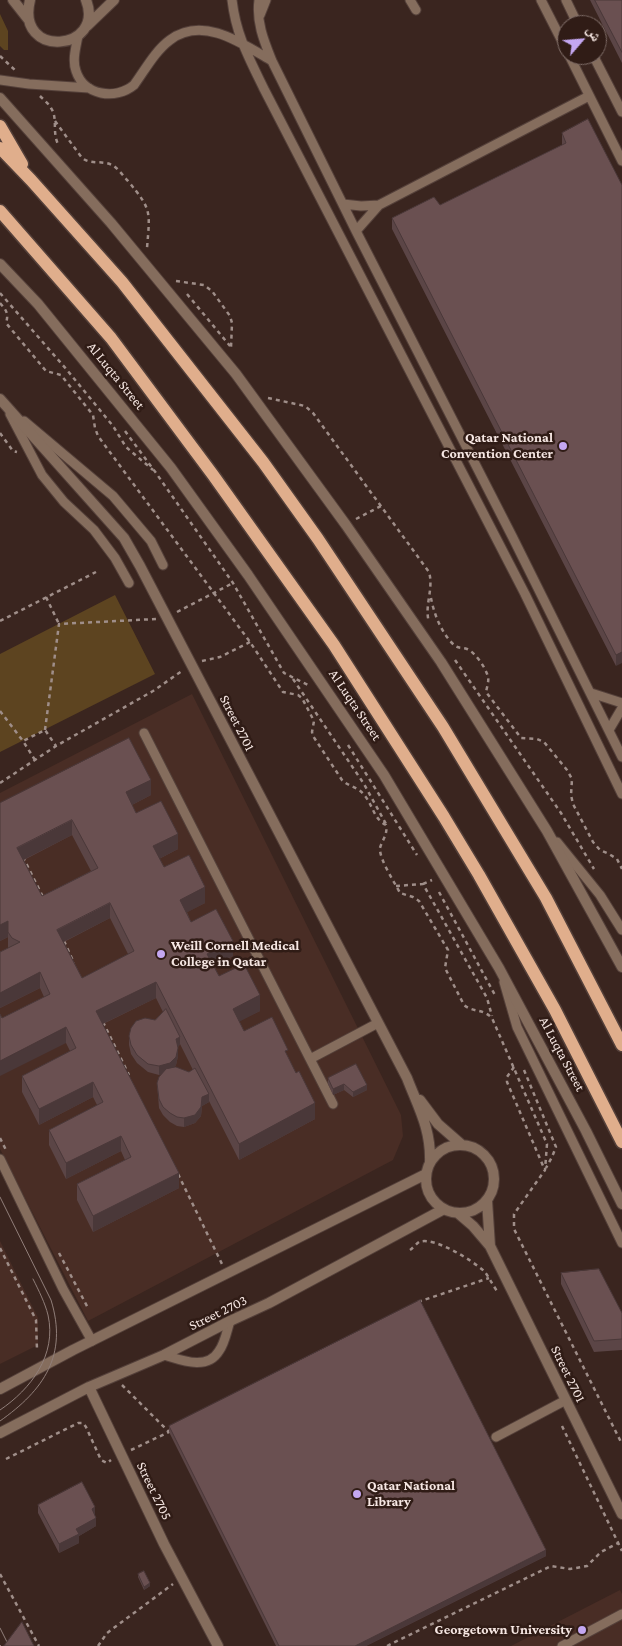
<!DOCTYPE html>
<html>
<head>
<meta charset="utf-8">
<style>
  body { margin:0 }
  #map { position:relative; width:622px; height:1646px; overflow:hidden; background:#3a251f; font-family:"Crimson Pro","Noto Naskh Arabic",serif }
  canvas { display:block }
  .north { position:absolute; left:557px; top:15px; width:50px; height:50px; box-sizing:border-box; background:#301c16; border:1px solid #7f6d68; border-radius:50%; rotate:63deg; font-size:14px; font-weight:700; line-height:20px; text-align:center; color:#f6e7e3 }
  .north::after { content:''; display:block; margin:auto; width:18px; height:22px; background:#c4a7f1; clip-path:polygon(50% 0,100% 100%,50% 72%,0 100%) }
</style>
</head>
<body>
<div id="map">
<canvas width="622" height="1646"></canvas>
<div class="north">ش</div>
</div>
<script>
const context = document.querySelector('canvas').getContext('2d');
context.lineJoin = 'round';
function fill(path, color) { context.fillStyle = color; context.fill(path, 'evenodd'); }
function stroke(path, color, width, dash) { context.strokeStyle = color; context.lineWidth = width; context.lineCap = dash ? 'butt' : 'round'; context.setLineDash(dash || []); context.stroke(path); }
function write(font, color, halo, rows, align = 'center') {
  context.font = font + ' "Crimson Pro",serif'; context.lineWidth = 5; context.setLineDash([]); context.textBaseline = 'middle'; context.strokeStyle = halo; context.fillStyle = color; for (const [text, x, y, turn = 0] of rows) {
    context.save(); context.translate(x, y); context.rotate((+turn || 0) * Math.PI / 180); context.textAlign = isNaN(turn) ? turn : align; if (halo) context.strokeText(text, 0, 0); context.fillText(text, 0, 0); context.restore();
  }
}
const built = new Path2D(`
  M192 694 401 1115 403 1136 393 1160 88 1321 0 1149V793Z
  M0 1241 38 1318V1345L0 1364Z
  M620 1590 622 1594V1646H511Z`);
const green = new Path2D(`
  M0 14 8 31V50H4L0 46Z
  M115 595 155 674 0 752V654Z`);
const path = new Path2D(`
  M0 56 17 72
  M40 96C44 100 49 104 51 108 58 118 52 132 58 144
  M55 121 82 158C91 165 102 160 112 165 118 168 123 176 128 181 152 210 150 211 147 248
  M176 281 204 285 212 291 230 316 232 323 231 348
  M0 293 67 370 113 426 126 447 153 470
  M187 294 230 346
  M0 303C6 310 9 313 6 323L46 371 61 375 93 415 95 428 98 436 250 642 283 692 298 695 302 698 314 721 312 732 313 736 342 780C349 787 359 787 365 796 373 806 374 819 386 825 388 835 382 840 380 848 379 859 395 883 400 893L413 897 419 901 448 950 445 968 464 1005C474 1013 482 1008 492 1018L547 1144 545 1170 514 1214V1229L622 1444
  M268 398 305 406 313 413 429 572C434 589 424 606 429 622
  M125 431 156 473 233 583 284 673 308 685
  M0 433 13 451 17 452
  M356 519 381 506
  M46 597 59 624
  M431 598C434 614 441 632 453 644 458 649 461 647 467 649 475 652 486 668 488 677 489 681 487 687 486 692L521 738 537 739 544 742 567 770 572 779 571 795 573 804 593 842 600 850 609 854 617 859 622 869
  M177 612 233 583
  M0 621 96 572
  M455 660 561 813 594 869
  M202 661 220 657 250 642
  M293 679 364 784 386 824
  M0 711 23 741
  M45 730 59 624 156 619
  M348 745 417 855
  M35 760 23 741 45 730 56 746
  M0 783 56 746 153 691 182 671
  M23 857 43 897
  M423 884 432 880
  M396 886 423 884 487 998 492 1016
  M439 892 496 997
  M64 941 74 963
  M103 1022 129 1075
  M514 1067 507 1077V1082L544 1168
  M524 1070 556 1147 552 1157 546 1168
  M0 1138 6 1150
  M178 1174 222 1264
  M0 1248 36 1320 37 1350
  M410 1250C413 1248 416 1244 419 1242 434 1236 473 1261 484 1271 489 1277 492 1284 497 1291L499 1290
  M59 1253 88 1308
  M418 1302 489 1278
  M122 1385 169 1432
  M562 1426 622 1551
  M131 1450 171 1431
  M6 1459 78 1423H83L86 1427 101 1460 107 1463 111 1460
  M0 1574 39 1646
  M98 1646 107 1633 173 1584
  M387 1646 551 1566 570 1569 587 1566 601 1552 618 1543`);
const lane = new Path2D(`
  M232 0C236 35 249 58 264 89L525 594 622 794
  M259 0C256 22 264 41 272 61L356 231 512 536 622 757
  M410 0 416 10
  M541 0 567 51
  M566 0 578 25
  M260 15 266 0
  M78 36C76 47 72 60 76 71 84 96 116 100 134 85 145 70 155 51 170 40 203 15 243 44 272 61
  M569 55 622 161
  M593 55 622 112
  M0 80 29 84 89 88
  M343 204 361 206 379 205
  M356 231 379 205 589 96
  M10 414 42 475 64 502 94 530 115 558 129 583
  M24 421 113 496 151 541 163 565
  M591 693 622 703
  M609 730 622 708
  M144 733 310 1059 378 1023
  M557 842 600 895 622 930
  M504 982 517 1027 622 1243
  M310 1059 333 1104
  M0 1159 63 1289 92 1341
  M164 1355C181 1360 207 1371 219 1351 225 1343 227 1330 230 1321
  M496 1437 566 1400
  M562 1646 622 1614`);
const street = new Path2D(`
  M13 0 28 19
  M30 0C15 60 106 51 86 0
  M87 26 114 0
  M0 98 111 223 236 374 346 525 441 662 547 831 622 967
  M0 264 38 304 171 468 248 575 384 775 499 968 586 1131 622 1204
  M0 399 124 538 140 566 407 1078C419 1109 431 1129 430 1162
  M420 1100 438 1124 462 1145
  M426 1179a34 34 0 1 1 68 0a34 34 0 1 1-68 0Z
  M487 1200 490 1246
  M459 1214 473 1226 490 1246 622 1514
  M89 1387 164 1544 218 1646
  M0 1389 73 1350 426 1174
  M0 1433 89 1387 164 1355 230 1321 269 1303 444 1209`);
const primary = new Path2D(`
  M0 126 22 164
  M0 148 31 180 122 282 263 462 318 539 443 727 546 898 622 1045
  M0 211 111 338 213 475 334 645 444 817 479 875 555 1010 622 1142`);
const tram = new Path2D(`
  M0 1197 51 1300C68 1355 44 1390 0 1421
  M0 1410C31 1389 57 1355 48 1315 45 1303 39 1291 33 1279
  M0 1628 9 1646
  M0 1645 1 1646`);
const wall = new Path2D(`
  M590 0H622V63Z
  M562 133 622 185 616 666 392 229V218L440 205 562 145Z
  M151 795 132 805 136 813 178 849 159 859 164 867 205 903 187 912 191 922 233 956 214 966 219 976 260 1011 239 1021 244 1031 288 1057 315 1119 239 1160 209 1101V1102L202 1106 201 1116 195 1123 184 1127 177 1126 170 1122 163 1115 159 1108 157 1083 162 1074 159 1075 148 1072 137 1063 131 1054 129 1045V1036L155 1020 163 1012 156 998 103 1024 179 1188 93 1232 77 1200V1184L125 1160 121 1151 66 1179 49 1145V1130L97 1105 93 1097 39 1125 22 1092V1076L70 1051 66 1043 2 1018 44 997 40 988 0 1008V952L8 948V937L0 941V803ZM72 835 91 871 42 896 24 860ZM110 918 128 954 82 978 64 942ZM180 1044 193 1070 189 1072 174 1067 176 1065 178 1056V1047Z
  M328 1078 367 1090 353 1097 344 1090 333 1095 328 1084Z
  M561 1273 622 1313V1350L594 1352 561 1284Z
  M169 1426 546 1556 366 1646H276L169 1432Z
  M38 1505 95 1516 96 1526 79 1536V1543L59 1553 38 1513Z
  M138 1574 150 1586 144 1590 138 1577Z`);
const shadedWall = new Path2D(`
  M622 652V663L616 666V655Z
  M151 780V795L126 808V792Z
  M72 820V835L17 863V848Z
  M178 834V849L153 862V846Z
  M205 887V903L180 916V900Z
  M110 903V918L57 945V930Z
  M8 921V937L0 941V925Z
  M233 941V956L207 969V954Z
  M40 972V988L0 1008V993Z
  M156 982V998L96 1027V1011Z
  M260 995V1011L233 1025V1009Z
  M66 1027V1043L0 1076V1061Z
  M180 1037V1045L176 1048V1039Z
  M178 1048V1056L176 1065 170 1072 159 1075V1066Z
  M93 1082V1097L39 1125V1109Z
  M344 1084V1090L333 1095V1089Z
  M367 1085V1090L353 1097V1092Z
  M209 1094V1102L202 1106 201 1116 195 1123 184 1127V1118L202 1097Z
  M315 1103V1119L239 1160V1144Z
  M121 1136V1151L66 1179V1163Z
  M179 1173V1188L93 1232V1216Z
  M95 1507V1516L92 1509Z
  M96 1518V1526L79 1536V1543L59 1553V1544L76 1529Z
  M546 1550V1556L366 1646H355Z
  M150 1583V1586L144 1590V1587Z`);
const building = new Path2D(`
  M595 0H622V52Z
  M588 119 622 185V652L616 655 392 218 434 197 440 205 566 143 562 133Z
  M129 738 151 780 126 792 136 813 161 801 178 834 153 846 164 867 189 855 205 887 180 900 191 922 216 909 233 941 207 954 219 976 244 964 260 995 233 1009 244 1031 272 1017 288 1050 285 1051 296 1073 299 1071 315 1103 239 1144 156 982 96 1011 179 1173 93 1216 77 1184 131 1157 121 1136 66 1163 49 1130 103 1102 93 1082 39 1109 22 1076 76 1048 66 1027 0 1061V1014L2 1018 50 994 40 972 0 993V952L20 942 12 938 8 932V921L0 925V803ZM72 820 98 868 42 896 17 848ZM110 903 134 951 82 978 57 930Z
  M166 1009 180 1037 176 1039 178 1048 176 1057 170 1063 159 1066 148 1064 137 1055 131 1045 129 1036 131 1028 136 1021 145 1018 155 1020Z
  M356 1064 367 1085 353 1092 344 1084 333 1089 328 1078Z
  M176 1067 189 1072 195 1068 209 1094 202 1097 201 1107 195 1115 184 1118 177 1117 170 1113 163 1107 159 1099 157 1083 159 1077 166 1069Z
  M599 1269 622 1313V1339L594 1341 561 1273Z
  M420 1300 546 1550 355 1646H279L169 1426Z
  M82 1482 95 1507 92 1509 96 1518 76 1529 79 1534 59 1544 38 1505Z
  M144 1571 150 1583 144 1587 138 1574Z
  M22 1622 34 1646H4Z`);
const markers = [
  [563,446,5,"#c4a7f1"],
  [161,954,5,"#c4a7f1"],
  [357,1494,5,"#c4a7f1"],
  [582,1630,5,"#c4a7f1"]
];
const streetNames = [
  ["Al Luqta Street",116,376,51],
  ["Al Luqta Street",355,705,56],
  ["Street 2701",237,723,63],
  ["Al Luqta Street",562,1054,62],
  ["Street 2703",218,1313,-26],
  ["Street 2701",568,1374,64],
  ["Street 2705",154,1491,64]
];
const poiNames = [
  ["Qatar National",553,438],
  ["Convention Center",553,454],
  ["Weill Cornell Medical",171,946,"left"],
  ["College in Qatar",171,962,"left"],
  ["Qatar National",367,1486,"left"],
  ["Library",367,1502,"left"],
  ["Georgetown University",572,1630]
];
fill(built, '#492d25');
fill(green, '#5d4420');
stroke(lane, '#54403a', 11);
stroke(street, '#54403a', 12);
stroke(primary, '#54403a', 15);
stroke(path, '#9f8e89', 2.5, [4, 4]);
stroke(lane, '#856d5d', 9);
stroke(street, '#856d5d', 10);
stroke(primary, '#e0ae8c', 12);
stroke(tram, '#917f7a', 1);
fill(wall, '#5b4546');
fill(shadedWall, '#4a3839');
fill(building, '#6a5051');
stroke(building, '#4a3839', 1);
for (const [x, y, r, color] of markers) { const dot = new Path2D(); dot.arc(x, y, r, 0, 2 * Math.PI); context.fillStyle = color; context.fill(dot); stroke(dot, '#301c16', 2); }
write('14px', '#f6e7e3', '#301c16', streetNames);
write('bold 14px', '#f6e7e3', '#301c16', poiNames, 'right');
</script>
</body>
</html>
